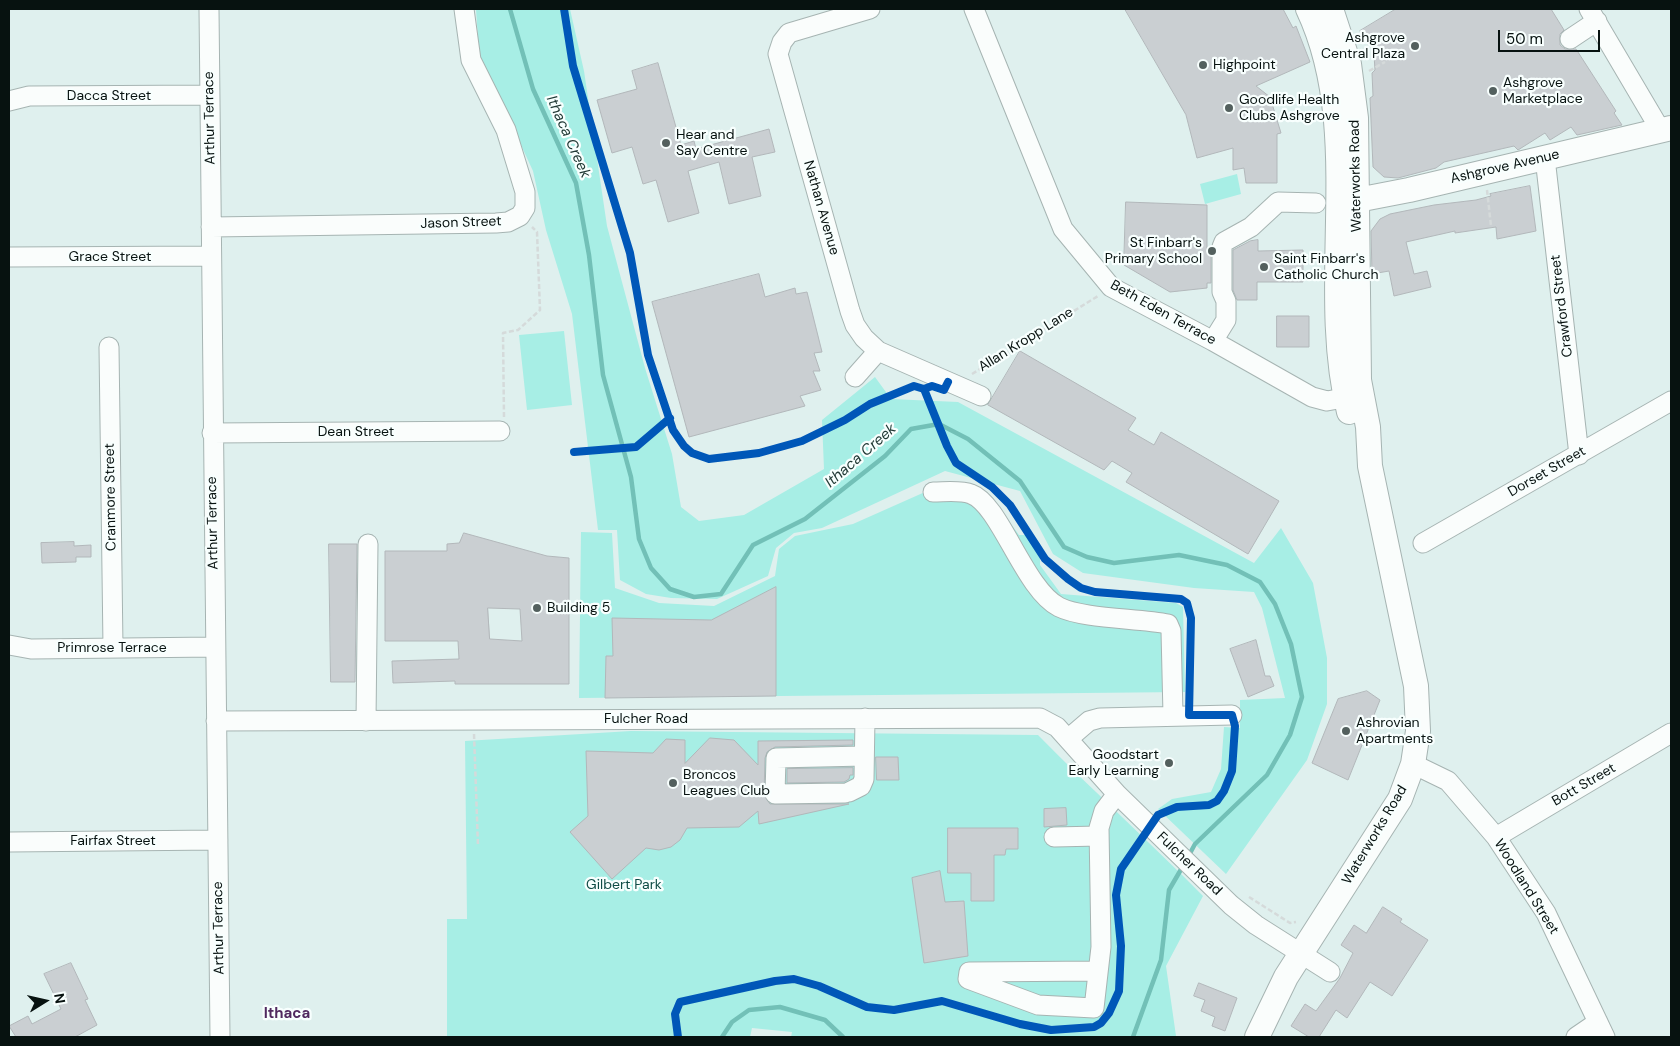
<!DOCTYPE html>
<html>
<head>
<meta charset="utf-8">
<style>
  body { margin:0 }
  #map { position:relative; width:1680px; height:1046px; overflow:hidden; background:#dff0ee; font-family:"DM Sans",sans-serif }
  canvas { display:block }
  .frame { position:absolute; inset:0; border:10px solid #071210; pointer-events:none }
  .north { position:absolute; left:20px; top:976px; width:50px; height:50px; -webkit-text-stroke:4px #f8fffe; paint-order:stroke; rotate:80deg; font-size:14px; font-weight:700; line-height:20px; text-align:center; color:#071210 }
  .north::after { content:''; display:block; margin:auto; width:18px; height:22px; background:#071210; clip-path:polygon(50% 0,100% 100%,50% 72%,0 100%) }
  .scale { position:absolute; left:1498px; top:30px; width:102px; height:22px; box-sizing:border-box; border:2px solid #071210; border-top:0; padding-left:6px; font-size:15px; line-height:18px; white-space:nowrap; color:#071210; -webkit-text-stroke:4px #f8fffe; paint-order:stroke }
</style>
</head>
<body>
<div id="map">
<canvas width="1680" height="1046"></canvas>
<div class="frame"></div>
<div class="north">N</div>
<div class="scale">50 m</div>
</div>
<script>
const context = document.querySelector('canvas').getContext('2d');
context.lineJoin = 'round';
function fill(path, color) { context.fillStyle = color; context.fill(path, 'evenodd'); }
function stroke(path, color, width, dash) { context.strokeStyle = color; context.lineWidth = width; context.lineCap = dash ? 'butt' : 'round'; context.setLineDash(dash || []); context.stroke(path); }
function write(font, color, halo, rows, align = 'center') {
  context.font = font + ' "DM Sans",sans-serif'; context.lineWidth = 4.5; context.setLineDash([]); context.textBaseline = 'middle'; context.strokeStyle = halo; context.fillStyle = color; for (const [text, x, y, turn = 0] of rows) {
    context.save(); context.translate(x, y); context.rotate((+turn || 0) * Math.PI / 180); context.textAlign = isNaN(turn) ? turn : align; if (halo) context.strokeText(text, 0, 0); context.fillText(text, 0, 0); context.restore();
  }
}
const green = new Path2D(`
  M476 9H570L584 71 607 226 645 368 672 454 681 507 699 521 744 515 824 469 822 420 875 377 891 399 958 402 1254 563 1281 528 1313 583 1327 658V704L1307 760 1226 874 1158 809 1172 799 1211 792 1221 769 1224 727 1240 728V700L1285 698 1262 608 1254 592 1194 588 1083 573 1053 554 1020 491 945 471 822 528 794 533 776 548 768 576 717 599 671 598 646 594 620 580 617 530H598L572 314 546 230 533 171 479 54Z
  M1237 174 1241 194 1205 204 1200 184Z
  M564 331 572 405 527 410 519 335Z
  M943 484C990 486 993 499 1019 535H1033L1040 544V565L1061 594 1176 603 1183 607 1185 692 579 698 581 532 612 533 615 588 659 603 714 606 775 576 779 549 795 536 853 524Z
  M631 731 1038 735C1092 790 1149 841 1203 896L1166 966 1176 1036 791 1037 792 1032 752 1028 750 1037H447V919H467L465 741Z`);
const stream = new Path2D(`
  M510 9 533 89 576 183 589 255 603 375 631 477 639 539 651 568 670 589 694 597 721 594 753 545 805 519 885 456 911 429 939 424 968 439 1020 481 1064 547 1087 557 1114 563 1179 555 1227 565 1260 582 1275 604 1291 644 1302 697 1290 735 1267 775 1195 844 1188 857
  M722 1037 732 1022 749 1010 780 1007 825 1020 843 1037
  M1133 1037 1161 960 1169 890 1183 866`);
const building = new Path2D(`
  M1125 9H1283L1293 28 1296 26 1310 62 1256 86 1270 97 1281 133 1277 134V183H1246L1244 168 1233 170V148L1197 158 1186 115Z
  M1396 9H1551L1564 30 1560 34V45L1565 49H1576L1616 111 1614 113 1622 125 1577 135 1571 127 1550 140 1545 133 1518 150 1514 146 1444 162 1436 168 1398 178 1384 177 1373 167 1370 98 1373 96 1372 73 1375 70 1373 41 1367 44 1360 31Z
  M658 63 681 145 694 141 696 149 769 129 775 152 752 157 761 196 729 204 719 162 688 171 699 213 668 222 656 180 643 184 632 147 612 153 597 100 637 89 632 71Z
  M1530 186 1536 231 1497 239 1496 227 1455 233V231L1406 242 1414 274 1427 271 1431 287 1394 296 1389 271 1372 274 1371 231 1380 219 1390 214 1434 205 1476 200 1491 196 1490 194Z
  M1126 202 1207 205V253L1211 252V283H1207V288L1170 292 1124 265Z
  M1258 240V251L1303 250V282H1257V300H1237L1233 290V250L1250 241Z
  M759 274 765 297 795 288 796 294 807 292 822 352 814 353 820 371H813L821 390 800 396 805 406 689 437 652 302Z
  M1277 316H1309V347H1277Z
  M1020 351 1136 418 1128 430 1154 445 1161 432 1279 501 1248 554 1126 482 1132 473 1112 461 1104 470 988 405Z
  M464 533 547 556 569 558V684H455V681L393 683 392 661 459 659 458 641H385V551H447V544L459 543ZM488 608 520 609 522 641 490 639Z
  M74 542V546L91 545V557H76V562L42 563 41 543Z
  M329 544H357L355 682H331Z
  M776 587V696L605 698 606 656H613L612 618 711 620Z
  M1256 640 1265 676H1270L1274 686 1248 697 1230 649Z
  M1367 691 1380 700 1348 780 1312 763 1338 699Z
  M710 738 734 740 758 765V741L853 740V745L775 747 767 752 765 758 764 794 770 804H849L759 824 758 811 739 827 687 828 680 840 671 847 659 850 646 848 612 879 570 832 588 816 586 751 653 753 666 739 685 740V763Z
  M876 757H898L899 780H877Z
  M853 768V775H850L849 779 844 782 787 783V769Z
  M1066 808 1067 825 1044 827V809Z
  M948 828H1018V849H1006L1005 855H994V901H971V873H948Z
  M940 871 945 902 964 901 968 956 924 963 912 878Z
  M1383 907 1402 919 1400 922 1428 940 1392 996 1370 982 1347 1018 1336 1010 1319 1037H1309L1291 1026 1305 1004 1316 1011 1340 978 1353 953 1341 945 1354 925 1366 933Z
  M71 963 88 999 85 1000 97 1025 75 1037H16L9 1026 28 1016 32 1024 61 1009 44 974Z
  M1199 983 1237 998 1225 1031 1212 1026 1215 1017 1201 1011 1205 1000 1194 996Z`);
const path = new Path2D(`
  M1369 71 1385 62
  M1487 190 1491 226
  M972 374 1098 296
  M504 417 503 333 518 330 540 310 537 232 532 227
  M474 734 478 846
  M1249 897 1290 923 1296 922`);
const minor = new Path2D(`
  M209 9 220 1037
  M870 9 789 33 782 42 778 54 850 311 855 325 864 338 878 351 981 396
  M974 9 1063 229 1111 287 1213 341 1312 397 1327 401 1360 395
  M1589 9 1661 131
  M1570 39 1597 21
  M9 101 29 96 209 95
  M1545 158 1579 455
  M211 227 496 223 508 222 520 216 525 208V192L506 130 471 60 464 9
  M9 257 211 256
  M1213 341 1226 320V301L1222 292V247L1224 242 1251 227 1278 202 1316 203
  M109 347 113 647
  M855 377 878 351
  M212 433 500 431
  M933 492C945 492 961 490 971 494 1000 504 1024 589 1059 607 1083 619 1139 618 1168 624L1171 631 1173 715
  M1423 543 1671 401
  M9 645 31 649 215 647
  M216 721 1040 718 1057 727 1117 794 1231 905 1256 925 1330 972
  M366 721 368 544
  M1068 739 1089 721 1100 718 1232 715
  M1413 764 1448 781 1496 837 1546 913 1605 1037
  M849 792 861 786 864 779 865 718
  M845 793 775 794 776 758 864 756
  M1054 837 1099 836
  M1496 837 1671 733
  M9 842 218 840
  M1098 971 969 972 968 979 1038 1005 1094 1008 1101 947 1099 828 1104 811 1117 794
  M1576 1037 1598 1022`);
const major = new Path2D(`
  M1308 9C1366 132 1317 282 1349 412
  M1342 203 1409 190 1671 128
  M1257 1037 1286 977 1400 799 1413 764 1418 731 1416 686 1370 466 1368 427 1359 380 1356 118 1349 64 1331 9`);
const cycleway = new Path2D(`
  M564 9 573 66 630 253 648 355 673 430 684 446 692 453 709 459 759 453 802 441 845 420 870 404 914 386 924 389 932 386 944 390 948 382
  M574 452 636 447 670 418
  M678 1037 675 1014 680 1002 775 981 794 979 819 986 867 1007 894 1010 942 1001 1020 1024 1051 1030 1094 1027 1101 1023 1109 1013 1119 991 1121 946 1116 895 1121 869 1158 815 1177 807 1209 805 1217 801 1224 791 1232 771 1235 726 1232 715H1189L1191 618 1187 603 1181 599 1095 592 1081 588 1068 579 1045 559 1010 505 992 487 956 463 947 446 924 389`);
const markers = [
  [1415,46,5,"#53605e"],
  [1203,65,5,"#53605e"],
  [1493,91,5,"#53605e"],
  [1229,108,5,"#53605e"],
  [666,143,5,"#53605e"],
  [1212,251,5,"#53605e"],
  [1264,267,5,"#53605e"],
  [537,608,5,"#53605e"],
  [1346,731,5,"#53605e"],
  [1169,763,5,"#53605e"],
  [673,783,5,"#53605e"]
];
const poiNames = [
  ["Ashgrove",1405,38,"right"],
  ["Central Plaza",1405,54,"right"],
  ["Highpoint",1213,65],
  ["Ashgrove",1503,83],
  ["Marketplace",1503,99],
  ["Goodlife Health",1239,100],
  ["Clubs Ashgrove",1239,116],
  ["Hear and",676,135],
  ["Say Centre",676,151],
  ["St Finbarr's",1202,243,"right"],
  ["Primary School",1202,259,"right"],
  ["Saint Finbarr's",1274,259],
  ["Catholic Church",1274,275],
  ["Building 5",547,608],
  ["Ashrovian",1356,723],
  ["Apartments",1356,739],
  ["Goodstart",1159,755,"right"],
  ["Early Learning",1159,771,"right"],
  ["Broncos",683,775],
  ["Leagues Club",683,791]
];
const streetNames = [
  ["Dacca Street",109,96],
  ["Arthur Terrace",210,118,-91],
  ["Ashgrove Avenue",1505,167,-13],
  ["Waterworks Road",1356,176,-91],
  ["Nathan Avenue",821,208,74],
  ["Jason Street",461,223,-2],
  ["Grace Street",110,257],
  ["Crawford Street",1562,306,-97],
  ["Beth Eden Terrace",1163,313,29],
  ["Allan Kropp Lane",1026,340,-32],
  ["Dean Street",356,432],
  ["Dorset Street",1547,472,-30],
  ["Cranmore Street",111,497,-91],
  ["Arthur Terrace",213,523,-91],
  ["Primrose Terrace",112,648],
  ["Fulcher Road",646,719],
  ["Bott Street",1584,785,-30],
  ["Waterworks Road",1375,835,-59],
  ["Fairfax Street",113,841],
  ["Fulcher Road",1189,864,44],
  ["Woodland Street",1526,887,58],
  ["Arthur Terrace",219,928,-91]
];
const parkNames = [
  ["Gilbert Park",624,885]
];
const waterNames = [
  ["Ithaca Creek",568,137,66],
  ["Ithaca Creek",861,456,-41]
];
const neighbourhoodNames = [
  ["Ithaca",287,1014]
];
fill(green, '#a7eee5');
stroke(stream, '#72c0b7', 4.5);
fill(building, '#cacfd2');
stroke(building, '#b2b7ba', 1);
stroke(minor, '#a6b4b2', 21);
stroke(major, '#a6b4b2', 26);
stroke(path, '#d5dada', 2.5, [5, 2.5]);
stroke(minor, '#fafdfc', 19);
stroke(major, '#fafdfc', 24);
stroke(cycleway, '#0057b8', 8);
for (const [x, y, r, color] of markers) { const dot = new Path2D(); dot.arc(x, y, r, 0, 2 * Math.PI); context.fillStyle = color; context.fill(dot); stroke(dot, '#f8fffe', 2); }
write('14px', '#071210', '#f8fffe', poiNames, 'left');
write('14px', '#071210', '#f8fffe', streetNames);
write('14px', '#0f4c46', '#f8fffe', parkNames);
write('italic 15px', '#223a36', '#f8fffe', waterNames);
write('bold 15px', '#512a60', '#f8fffe', neighbourhoodNames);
</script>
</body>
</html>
